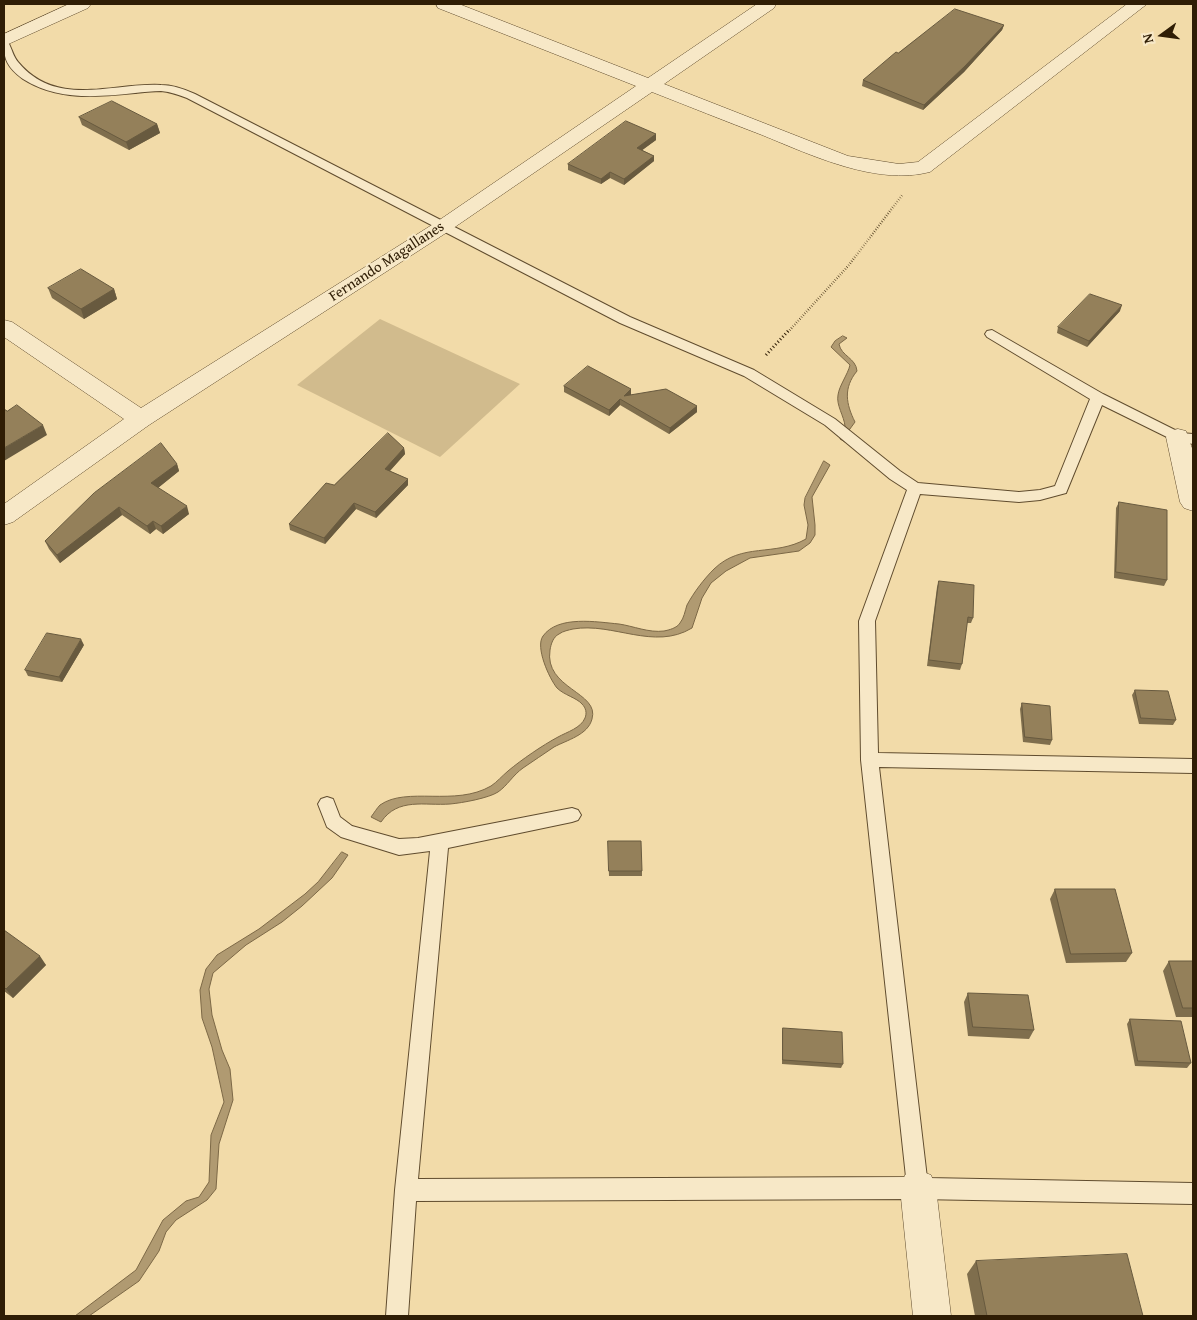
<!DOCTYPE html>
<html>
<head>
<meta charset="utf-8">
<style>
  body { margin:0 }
  #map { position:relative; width:1197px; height:1320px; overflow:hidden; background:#f2dba9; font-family:"Gentium Book Plus",serif }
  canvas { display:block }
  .frame { position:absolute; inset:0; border:5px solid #2f1d05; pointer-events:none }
  .north { position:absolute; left:1137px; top:10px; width:50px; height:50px; -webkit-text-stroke:4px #f7e8c7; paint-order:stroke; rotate:256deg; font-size:14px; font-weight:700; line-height:20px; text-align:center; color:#2f1d05 }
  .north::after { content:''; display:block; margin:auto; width:18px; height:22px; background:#2f1d05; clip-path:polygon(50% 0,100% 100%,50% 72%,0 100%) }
</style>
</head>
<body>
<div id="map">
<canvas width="1197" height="1320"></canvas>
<div class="frame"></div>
<div class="north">N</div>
</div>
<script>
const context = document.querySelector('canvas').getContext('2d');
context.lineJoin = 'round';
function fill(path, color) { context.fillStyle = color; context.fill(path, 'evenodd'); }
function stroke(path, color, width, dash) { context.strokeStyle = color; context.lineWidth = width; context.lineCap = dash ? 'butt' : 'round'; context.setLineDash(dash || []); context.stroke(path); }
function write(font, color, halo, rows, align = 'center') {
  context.font = font + ' "Gentium Book Plus",serif'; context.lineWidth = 4; context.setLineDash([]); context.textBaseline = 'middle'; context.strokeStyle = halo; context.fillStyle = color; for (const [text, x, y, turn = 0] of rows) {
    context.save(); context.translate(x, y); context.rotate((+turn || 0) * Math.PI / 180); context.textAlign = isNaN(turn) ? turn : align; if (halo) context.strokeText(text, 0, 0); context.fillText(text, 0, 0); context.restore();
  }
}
const green = new Path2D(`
  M380 319 520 384 440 457 297 385Z`);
const water = new Path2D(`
  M843 336 847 338 839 344C841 356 856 358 857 371 843 388 846 404 855 422L847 433 845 442 840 439 841 431 845 426C844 416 836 405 838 395 839 386 848 374 850 365L831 347 835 341Z
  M824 461 830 465 812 497 815 525V535L810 543 799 551 750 558 726 571 711 583 702 598 692 628C654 651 613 622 573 629 569 630 563 631 559 634 553 637 551 644 550 650 544 689 600 692 592 719 588 735 567 740 554 747 544 754 533 761 523 768 513 775 507 786 498 792 489 798 462 803 450 804 425 806 398 797 381 822L371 817C374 813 377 808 380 805 407 786 455 807 491 786 497 782 502 776 508 771 521 760 543 745 558 737 567 732 581 728 585 718 587 713 586 708 582 704 577 698 564 695 557 688 549 678 535 647 543 636 558 615 597 622 619 624 633 626 649 633 664 631 669 630 677 628 680 623 684 618 685 611 687 605 694 592 704 579 714 569 742 542 774 557 806 539L808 525 804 505 805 498Z
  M342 852 348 855 332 878 302 906 282 922 246 945 213 973 209 989 212 1015 222 1050 230 1069 233 1100 219 1144 216 1189 207 1200 176 1220 166 1232 159 1251 139 1281 89 1316H75L136 1270 163 1220 186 1201 199 1197 209 1182 211 1135 224 1102 212 1047 202 1018 200 990 206 969 217 955 259 929 305 894 318 882Z`);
const pathFar1 = new Path2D(`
  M788 332 849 265 903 194`);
const path = new Path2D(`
  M766 355 789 330`);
const service = new Path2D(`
  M4 41 8 42C12 49 13 56 18 62 57 109 113 82 161 85 173 85 184 89 195 94L630 317 754 370 835 419 900 471 918 483 1019 492 1040 490 1055 486 1090 399 987 337 985 334 987 331 992 330 1103 394 1181 433 1193 434V444L1173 440 1102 405 1066 493 1040 500 1019 502 920 494 875 621 878 753 1193 759V773L879 767 927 1178 1193 1183V1204L918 1199 416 1201 408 1316H386L395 1190 430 851 399 855 341 837 327 827 318 804 321 799 327 797 333 799 340 817 352 826 399 839 418 838 572 808 578 810 581 815 578 820 572 822 448 848 418 1179 906 1177 861 760 859 621 907 490 890 479 825 425 744 376 620 323 187 98C179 95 171 92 161 91 152 91 144 92 135 93 97 97 57 101 23 79 8 68 3 59 4 41Z`);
const minor = new Path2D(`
  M69 4H91L88 8 4 46V34Z
  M436 4H459L648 78 757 4H776L774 8 664 84 848 156 899 164 918 162 1127 4H1147L930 172C876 186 811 155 762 135 725 121 688 106 652 92L449 231 149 425 13 522 4 525V504L124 419 4 337V320L12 322 141 408 435 223 636 86 438 8Z
  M1178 429 1186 431 1193 451V511L1184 508 1180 502 1166 437 1170 431Z
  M918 1170 931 1175 936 1188 951 1316H913L900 1188 905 1175Z`);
const wall = new Path2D(`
  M1004 25 1002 30 964 72 923 110 862 86 863 80 898 53Z
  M79 117 157 124 160 133 129 150 82 125Z
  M656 134V140L642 150 654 156V161L624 185 610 178 601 184 568 170V164Z
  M48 288 114 289 117 299 84 319 52 298Z
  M1120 311 1087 347 1057 333 1058 327Z
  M564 386 631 395 697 406V412L669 434 620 405 609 416 564 392Z
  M404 448 405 454 390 471 408 479V485L376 518 356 509 325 544 290 530 289 524 334 485Z
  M177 464 179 471 158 488 189 514 163 534 156 529 150 534 122 515 60 563 49 549 45 541Z
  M1119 502 1167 580 1164 586 1114 578 1116 508Z
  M939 581 973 618 971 623H967L962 664 960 670 927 666 937 587Z
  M84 645 62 682 28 676 25 670Z
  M1135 690 1176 720 1173 725 1139 724 1132 695Z
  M1022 703 1052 740 1050 745 1023 742 1020 709Z
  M608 841 642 871V876H609Z
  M1055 889 1132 953 1126 962 1066 963 1050 899Z
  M4 930 46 965 13 998 4 991Z
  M1169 961H1193V1017H1176L1163 971Z
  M968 993 1034 1030 1029 1039 968 1036 964 1002Z
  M1130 1019 1191 1063 1187 1068 1135 1066 1127 1024Z
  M783 1028 843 1064 841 1068 782 1064V1032Z
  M976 1261 1143 1316H975L967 1274Z`);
const shadedWall = new Path2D(`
  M1004 25 1002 30 964 72 923 110 924 105Z
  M157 124 160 133 129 150 126 142Z
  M656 134V140L637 154V148Z
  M654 156V161L624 185V179Z
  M610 172V178L601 184V179Z
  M114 289 117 299 84 319 81 309Z
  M1122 305 1120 311 1087 347 1089 341Z
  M631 389V395L624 402V396Z
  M620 399V405L609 416V410Z
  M697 406V412L669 434 670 428Z
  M43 425 47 435 4 461V448Z
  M404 448 405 454 386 475 385 469Z
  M177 464 179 471 154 491 151 483Z
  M408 479V485L376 518 375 512Z
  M354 503 356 509 325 544 324 538Z
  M187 506 189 514 163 534 161 526Z
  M119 507 122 515 60 563 57 555Z
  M153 521 156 529 150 534 147 526Z
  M81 639 84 645 62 682 59 677Z
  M40 956 46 965 13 998 6 989Z`);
const building = new Path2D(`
  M955 9 1004 25 965 66 924 105 863 80 896 52 898 53Z
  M112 101 157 124 126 142 79 117Z
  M626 121 656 134 637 148 654 156 624 179 610 172 601 179 568 164Z
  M81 269 114 289 81 309 48 288Z
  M1090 294 1122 305 1089 341 1058 327Z
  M588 366 631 389 624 396 666 389 697 406 670 428 620 399 609 410 564 386Z
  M17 405 43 425 4 448V409L7 411Z
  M388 433 404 448 385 469 408 479 375 512 354 503 324 538 289 524 326 483 334 485Z
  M161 443 177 464 151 483 187 506 161 526 153 521 147 526 119 507 57 555 45 541 94 493Z
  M1119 502 1167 510V580L1116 572Z
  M939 581 974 585 973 618 968 617 962 664 929 660Z
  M47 633 81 639 59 677 25 670Z
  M1135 690 1168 691 1176 720 1141 718Z
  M1022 703 1050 706 1052 740 1025 737Z
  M608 841H641L642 871H609Z
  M1055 889H1115L1132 953 1071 954Z
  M4 930 40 956 6 989 4 987Z
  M1169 961H1193V1008H1183Z
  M968 993 1028 995 1034 1030 973 1027Z
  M1130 1019 1181 1021 1191 1063 1138 1061Z
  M783 1028 842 1032 843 1064 783 1060Z
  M1127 1254 1143 1316H987L976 1261Z`);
const farStreetnames = [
  ["Fernando Magallanes",387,262,-33]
];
fill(green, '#d1bb8d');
fill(water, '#b09a71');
stroke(water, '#7c6846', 1);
stroke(service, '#604c2e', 2);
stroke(minor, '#604c2e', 1);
stroke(pathFar1, '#2f1d05', 2.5, [0.5, 2]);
stroke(path, '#2f1d05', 3, [1, 2.5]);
fill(service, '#f7e8c7');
fill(minor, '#f7e8c7');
fill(wall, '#7f6e4d');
fill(shadedWall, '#685a3f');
fill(building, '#94805a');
stroke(building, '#685a3f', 1);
write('15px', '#2f1d05', '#f7e8c7', farStreetnames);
</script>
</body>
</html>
